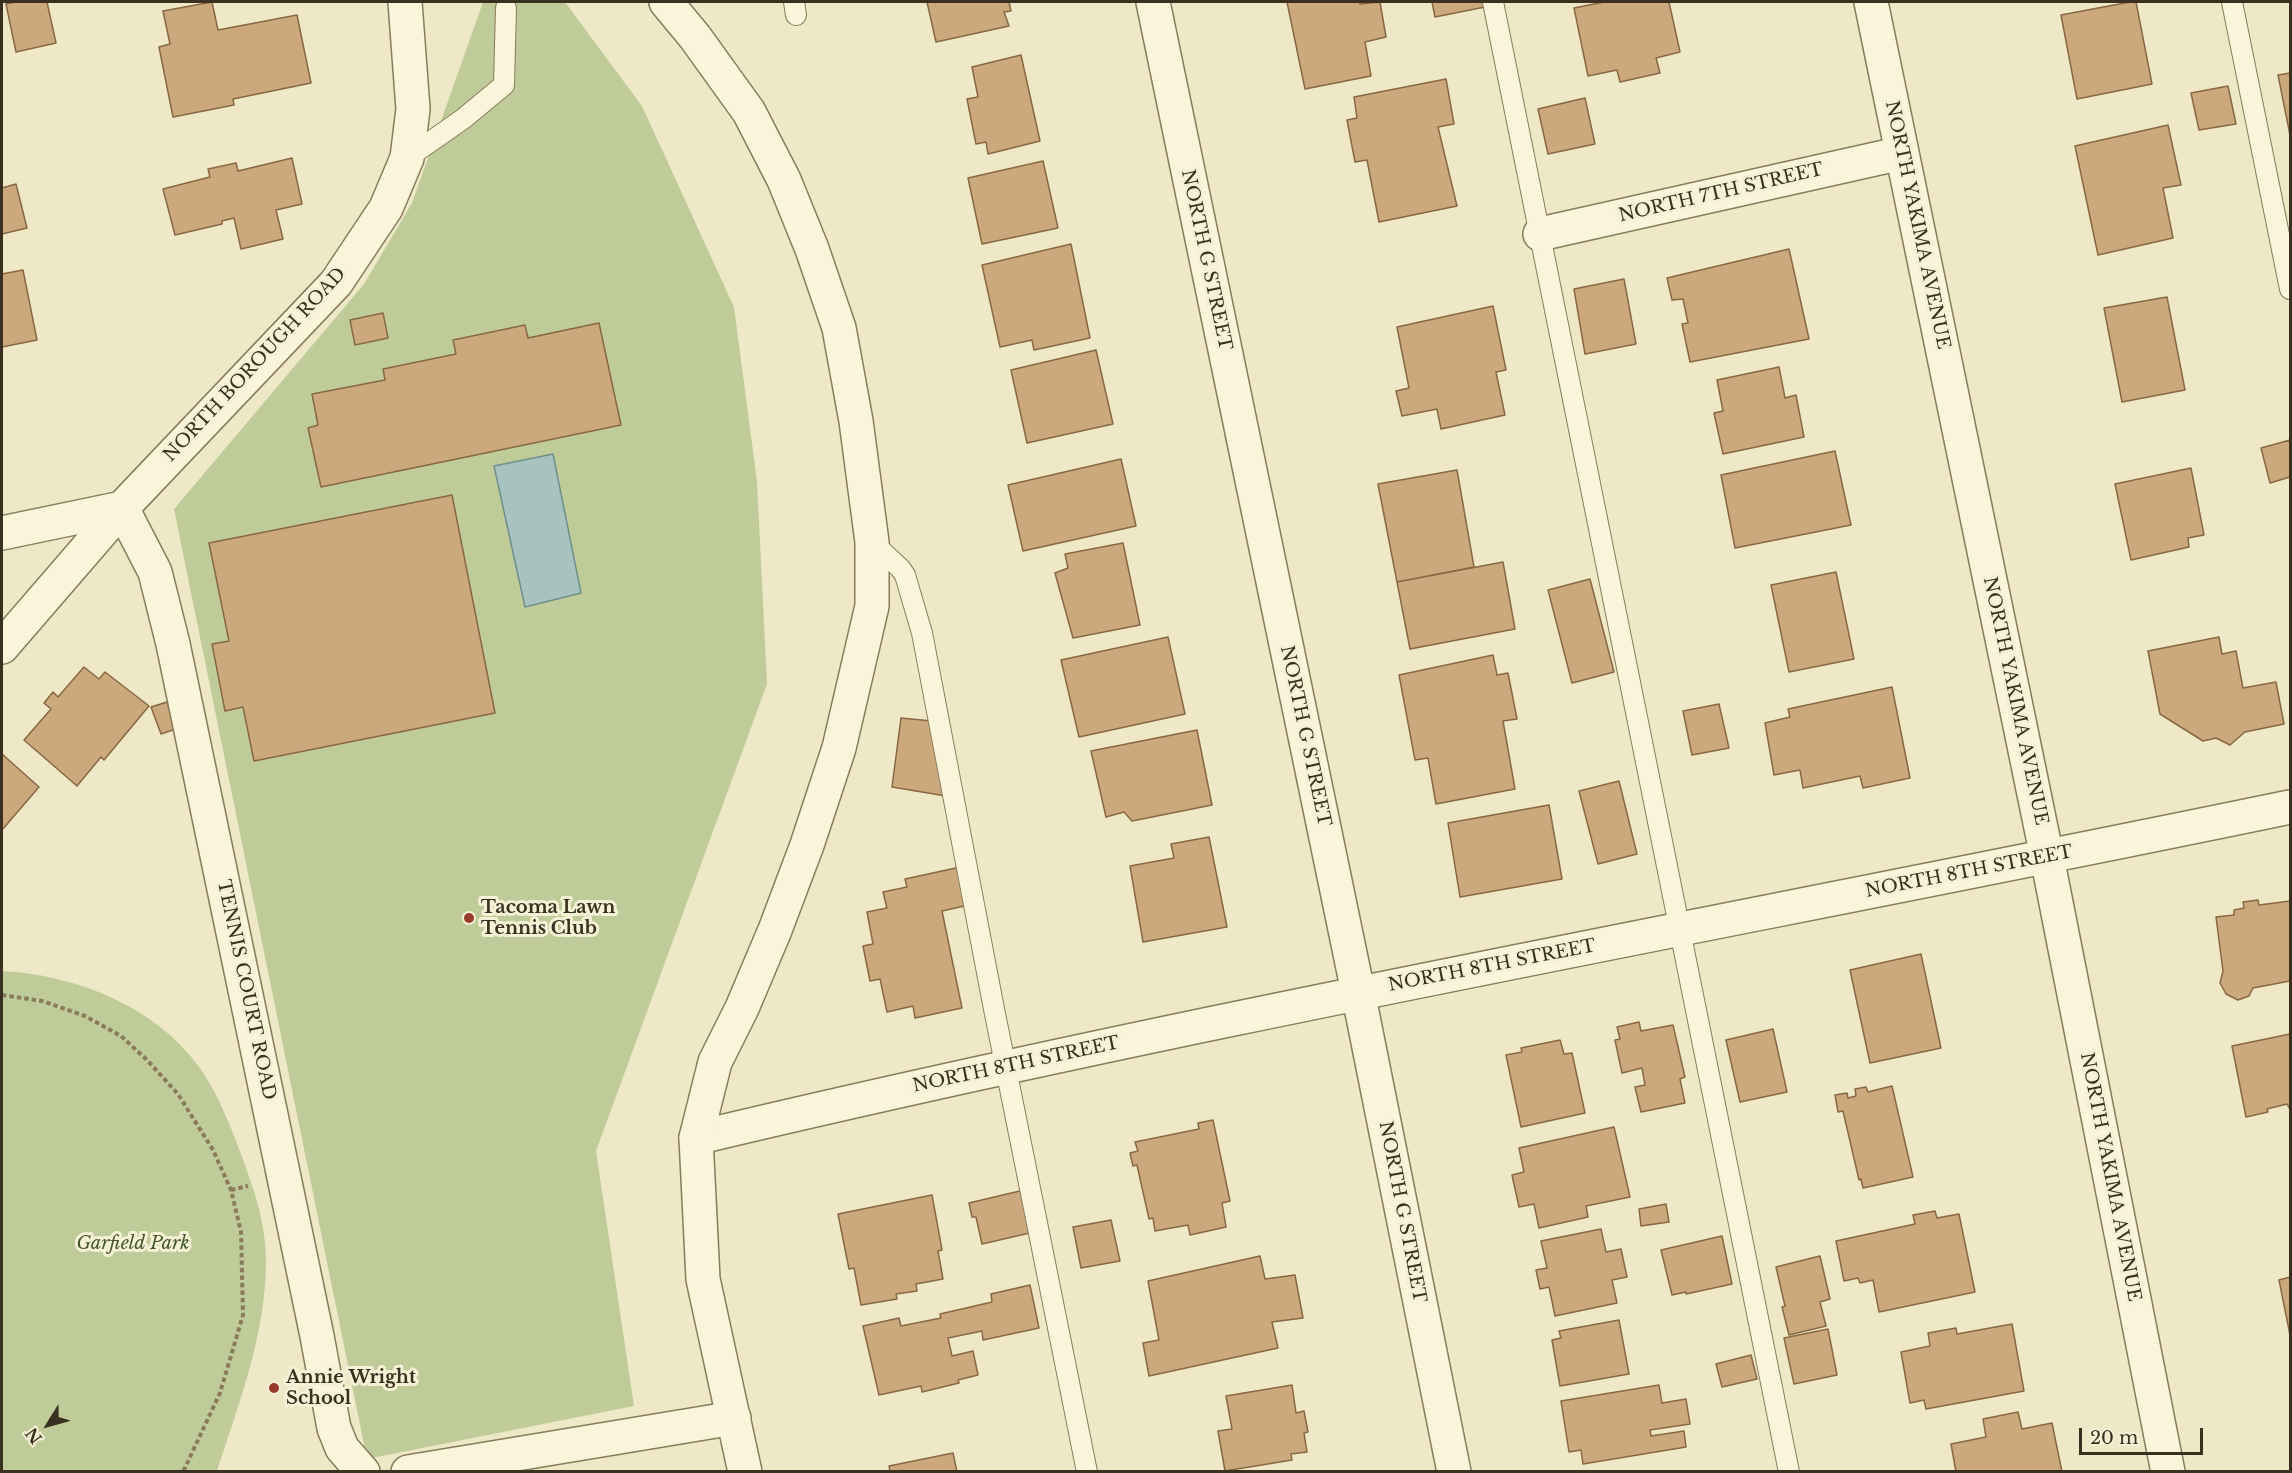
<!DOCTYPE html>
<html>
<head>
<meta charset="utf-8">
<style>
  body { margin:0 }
  #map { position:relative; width:2292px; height:1473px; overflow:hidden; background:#eee8c7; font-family:"Libre Baskerville",serif }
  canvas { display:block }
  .frame { position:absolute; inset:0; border:3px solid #3a3020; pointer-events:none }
  .north { position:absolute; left:18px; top:1395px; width:60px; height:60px; -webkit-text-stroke:4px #f5f1d6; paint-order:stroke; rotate:233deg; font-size:16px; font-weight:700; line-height:24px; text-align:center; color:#3a3020 }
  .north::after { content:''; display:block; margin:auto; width:21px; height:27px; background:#3a3020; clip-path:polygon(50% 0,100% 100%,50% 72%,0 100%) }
  .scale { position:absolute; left:2079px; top:1428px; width:124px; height:27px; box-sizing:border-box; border:3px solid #3a3020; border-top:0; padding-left:8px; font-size:18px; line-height:21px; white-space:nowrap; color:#3a3020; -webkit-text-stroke:4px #f5f1d6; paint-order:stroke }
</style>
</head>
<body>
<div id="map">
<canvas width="2292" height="1473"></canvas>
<div class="frame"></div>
<div class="north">N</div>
<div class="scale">20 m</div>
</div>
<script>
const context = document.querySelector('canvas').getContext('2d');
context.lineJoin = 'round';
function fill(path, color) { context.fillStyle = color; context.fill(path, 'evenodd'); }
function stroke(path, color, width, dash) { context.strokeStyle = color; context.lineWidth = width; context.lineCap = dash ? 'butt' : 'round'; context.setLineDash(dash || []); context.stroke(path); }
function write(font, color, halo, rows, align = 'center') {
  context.font = font + ' "Libre Baskerville",serif'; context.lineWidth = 6; context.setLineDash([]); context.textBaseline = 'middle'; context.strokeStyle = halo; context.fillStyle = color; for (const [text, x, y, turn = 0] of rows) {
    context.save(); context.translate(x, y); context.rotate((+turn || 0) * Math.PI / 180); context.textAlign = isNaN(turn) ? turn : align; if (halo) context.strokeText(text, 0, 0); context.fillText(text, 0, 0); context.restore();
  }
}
const green = new Path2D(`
  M483 2H565L642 106 734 307 757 481 767 684 596 1151 634 1406 367 1459 174 509 364 284 412 203Z
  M2 971C76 975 155 1006 200 1068 218 1094 230 1125 241 1154 255 1193 266 1222 266 1264 265 1337 239 1403 217 1471H2Z`);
const water = new Path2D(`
  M553 454 581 593 525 607 494 466Z`);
const building = new Path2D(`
  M16 2H47L56 43 16 52 6 4Z
  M212 2 218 30 297 15 311 83 233 99 234 105 173 117 159 47 170 44 163 11Z
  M927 2H1009L1011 11 1004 12 1009 26 936 42Z
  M1287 2H1359L1360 4 1380 2 1386 37 1365 42 1371 76 1305 89Z
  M1432 2H1484L1485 7 1435 17Z
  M1604 2H1669L1680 52 1656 58 1660 73 1620 82 1617 70 1588 76 1574 8Z
  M2130 2H2136L2152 84 2077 99 2061 15Z
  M1021 55 1040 141 988 154 986 142 976 144 967 99 978 97 972 67Z
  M2290 73V135L2278 75Z
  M1446 79 1454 124 1438 127 1457 206 1379 222 1367 160 1355 162 1347 120 1357 118 1354 97Z
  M2228 86 2236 124 2199 130 2191 93Z
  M1585 98 1595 144 1548 154 1538 109Z
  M2168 125 2181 185 2163 188 2173 238 2098 255 2075 146Z
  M292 158 302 204 276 210 283 239 241 249 234 218 222 221V224L175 235 163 189 210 177 208 169 236 163 238 171Z
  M1043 161 1058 228 982 244 968 178Z
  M16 184 27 228 2 234V188Z
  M1071 244 1090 338 1034 350 1032 340 1000 347 982 265Z
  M1789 249 1809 339 1690 362 1682 324 1688 323 1683 299 1672 300 1667 278Z
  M23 270 37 340 2 347V274Z
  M1624 279 1636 344 1585 354 1574 289Z
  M2167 297 2185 390 2122 402 2104 308Z
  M1493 306 1506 370 1496 372 1505 415 1441 429 1437 409 1402 416 1396 391 1409 388 1397 327Z
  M383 313 388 338 355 345 350 320Z
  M599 323 621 425 321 487 308 428 318 425 312 394 385 380 383 369 456 354 453 340 525 325 528 338Z
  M1096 350 1113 424 1027 443 1011 370Z
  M1779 367 1785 398 1796 395 1804 437 1723 454 1714 413 1723 411 1717 380Z
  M2290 440V477L2270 483 2261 448Z
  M1835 451 1851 525 1735 548 1721 475Z
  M1121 459 1136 526 1023 551 1008 485Z
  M2191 468 2204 535 2188 538 2189 547 2131 560 2115 484Z
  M1457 470 1474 567 1397 582 1378 484Z
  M452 495 495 713 254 761 243 707 225 711 212 644 229 641 209 543Z
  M1123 543 1140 625 1073 638 1055 573 1068 568 1065 554Z
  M1503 562 1515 629 1410 649 1397 582Z
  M1836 572 1854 659 1789 672 1771 585Z
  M1590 579 1614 672 1572 683 1548 590Z
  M1168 637 1185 714 1079 737 1061 660Z
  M2219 637 2222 654 2236 651 2243 688 2276 682 2284 724 2245 732 2230 745 2216 738 2203 741 2160 714 2148 651Z
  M1493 655 1497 675 1508 673 1517 719 1503 721 1515 789 1436 804 1428 758 1415 760 1399 675Z
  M84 667 99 679 105 672 149 706 104 760 101 757 77 786 24 740 51 709 44 703 53 692 58 697Z
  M1892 687 1910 778 1863 788 1860 776 1803 788 1800 770 1774 775 1765 723 1790 717 1788 709Z
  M167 702 176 729 161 734 151 707Z
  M1719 704 1729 748 1692 755 1683 711Z
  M901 718 932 721 946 796 892 787Z
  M1197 730 1212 805 1132 821 1124 812 1106 817 1091 751Z
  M2 754 39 787 2 830Z
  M1619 781 1637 854 1598 864 1579 791Z
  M1549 805 1562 879 1460 897 1448 823Z
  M1209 837 1227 927 1143 942 1130 866 1174 858 1171 844Z
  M965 866 973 904 942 911 962 1008 915 1018 913 1006 887 1012 880 979 870 981 863 946 873 944 867 912 887 908 883 892 907 887 905 879Z
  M2258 900 2259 905 2290 901V981L2253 988 2249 996 2238 1000 2226 994 2220 983 2223 971 2216 917 2234 915V910L2244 908 2243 902Z
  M1921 954 1941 1048 1870 1063 1850 970Z
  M1639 1022 1641 1031 1673 1025 1685 1077 1680 1079 1685 1103 1641 1112 1635 1087 1645 1085 1642 1068 1622 1073 1615 1040 1620 1039 1617 1027Z
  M1773 1029 1787 1092 1740 1102 1726 1040Z
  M2290 1034V1109L2287 1104 2267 1109 2268 1112 2246 1117 2232 1046Z
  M1560 1040 1564 1054 1572 1053 1585 1113 1521 1127 1506 1055 1522 1052 1521 1048Z
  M1892 1086 1913 1177 1863 1188 1861 1179 1859 1180 1843 1111 1838 1112 1835 1095 1847 1093 1848 1098 1856 1096 1855 1089 1866 1087 1868 1092Z
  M1213 1120 1230 1201 1222 1203 1226 1227 1190 1235 1188 1225 1155 1231 1153 1218 1149 1219 1137 1165 1133 1166 1130 1153 1138 1151 1135 1142 1199 1129 1198 1123Z
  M1614 1127 1630 1197 1586 1206 1588 1217 1539 1228 1534 1204 1519 1207 1512 1175 1524 1172 1519 1148Z
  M1024 1190 1034 1232 982 1244 976 1217H972L969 1203Z
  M932 1195 942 1250 938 1251 943 1279 916 1284 917 1291 896 1294 897 1299 861 1305 854 1268 849 1269 838 1214Z
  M1666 1204 1669 1222 1641 1226 1639 1209Z
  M1935 1211 1937 1218 1959 1214 1975 1292 1879 1312 1873 1280 1860 1283 1858 1278 1844 1281 1836 1241 1915 1224 1913 1215Z
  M1111 1220 1120 1261 1081 1268 1073 1227Z
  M1601 1229 1606 1252 1621 1249 1627 1277 1612 1280 1617 1303 1555 1316 1549 1287 1540 1289 1536 1270 1547 1268 1541 1241Z
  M1722 1236 1732 1284 1686 1294V1292L1672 1295 1661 1250Z
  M1260 1256 1265 1279 1295 1275 1303 1318 1272 1322 1278 1348 1149 1376 1143 1343 1159 1340 1148 1281Z
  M1820 1256 1830 1299 1820 1302 1826 1326 1789 1335 1782 1307 1785 1306 1776 1267Z
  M2290 1277V1335L2279 1280Z
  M1030 1285 1039 1328 983 1340 982 1331 948 1338 952 1356 973 1351 978 1375 958 1380 959 1383 922 1392 921 1386 879 1395 863 1326 899 1318 901 1326 941 1318 940 1314 992 1302 991 1294Z
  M1619 1320 1629 1374 1560 1386 1552 1340 1561 1338 1559 1331Z
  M2012 1324 2024 1391 1926 1409 1924 1400 1910 1403 1901 1352 1930 1346 1928 1333 1956 1328 1957 1334Z
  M1828 1329 1837 1375 1794 1384 1784 1338Z
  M1751 1355 1757 1379 1722 1387 1716 1364Z
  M1292 1385 1296 1413 1304 1411 1308 1432 1304 1433 1307 1452 1291 1454 1292 1460 1225 1471 1218 1431 1232 1429 1226 1396Z
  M1659 1385 1662 1403 1686 1399 1690 1424 1650 1430 1651 1436 1684 1431 1686 1447 1583 1464 1581 1450 1569 1452 1561 1401Z
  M2018 1412 2022 1429 2052 1423 2062 1472H1956L1951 1444 1986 1437 1983 1419Z
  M953 1453 957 1472H890L889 1466Z`);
const path = new Path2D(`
  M2 995 42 1001 85 1016 121 1036 146 1059 178 1094 213 1150 231 1190 241 1232 243 1315 220 1393 183 1472
  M231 1190 248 1186`);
const service = new Path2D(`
  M794 2 796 15
  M1493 2 1789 1472
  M2232 2 2290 289
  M407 158 463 119 504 85 506 8
  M872 542 900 568 905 575 922 633 994 1009 1087 1472`);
const minor = new Path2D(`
  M1153 2 1358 992 1454 1472
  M1871 2 2047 857 2168 1472
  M1540 234 1902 153
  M2 533 122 508 155 572 173 644 317 1336 334 1428 342 1448 363 1472
  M2 647 122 508 336 283 386 208 407 158 413 109 405 2
  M696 1138C1224 1012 1759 917 2290 807
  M408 1472 734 1418`);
const tertiary = new Path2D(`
  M666 2 695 37 749 112 784 180 812 249 839 328 856 421 872 542V606L839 748 807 845 775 930 742 1008 715 1062 696 1138 703 1279 745 1472`);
const markers = [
  [469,918,6,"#983b2d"],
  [274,1388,6,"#983b2d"]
];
const streetNames = [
  ["NORTH 7TH STREET",1721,193,-13],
  ["NORTH YAKIMA AVENUE",1917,225,78],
  ["NORTH G STREET",1206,260,78],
  ["NORTH BOROUGH ROAD",255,365,-47],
  ["NORTH YAKIMA AVENUE",2015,701,78],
  ["NORTH G STREET",1305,736,78],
  ["NORTH 8TH STREET",1969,872,-11],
  ["NORTH 8TH STREET",1492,966,-11],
  ["TENNIS COURT ROAD",246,990,78],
  ["NORTH 8TH STREET",1016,1065,-12],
  ["NORTH YAKIMA AVENUE",2110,1177,79],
  ["NORTH G STREET",1402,1212,79]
];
const poiNames = [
  ["Tacoma Lawn",481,908],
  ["Tennis Club",481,929],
  ["Annie Wright",286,1378],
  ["School",286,1399]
];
const parkNames = [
  ["Garfield Park",133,1244]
];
fill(green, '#bfcc9a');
fill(water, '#a8c2be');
stroke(water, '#6e908d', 1.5);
fill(building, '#cba97d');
stroke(building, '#886842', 1.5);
stroke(service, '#897b5c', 22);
stroke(minor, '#897b5c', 36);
stroke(tertiary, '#897b5c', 36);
stroke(path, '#897b5c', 4, [4.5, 3]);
stroke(service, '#f9f4da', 20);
stroke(minor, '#f9f4da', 33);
stroke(tertiary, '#f9f4da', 33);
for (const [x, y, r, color] of markers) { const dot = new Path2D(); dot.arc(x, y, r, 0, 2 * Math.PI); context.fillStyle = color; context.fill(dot); stroke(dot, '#f5f1d6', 2); }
write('18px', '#3a3020', '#f5f1d6', streetNames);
write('bold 18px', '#3a3020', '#f5f1d6', poiNames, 'left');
write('italic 18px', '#435627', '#f5f1d6', parkNames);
</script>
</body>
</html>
